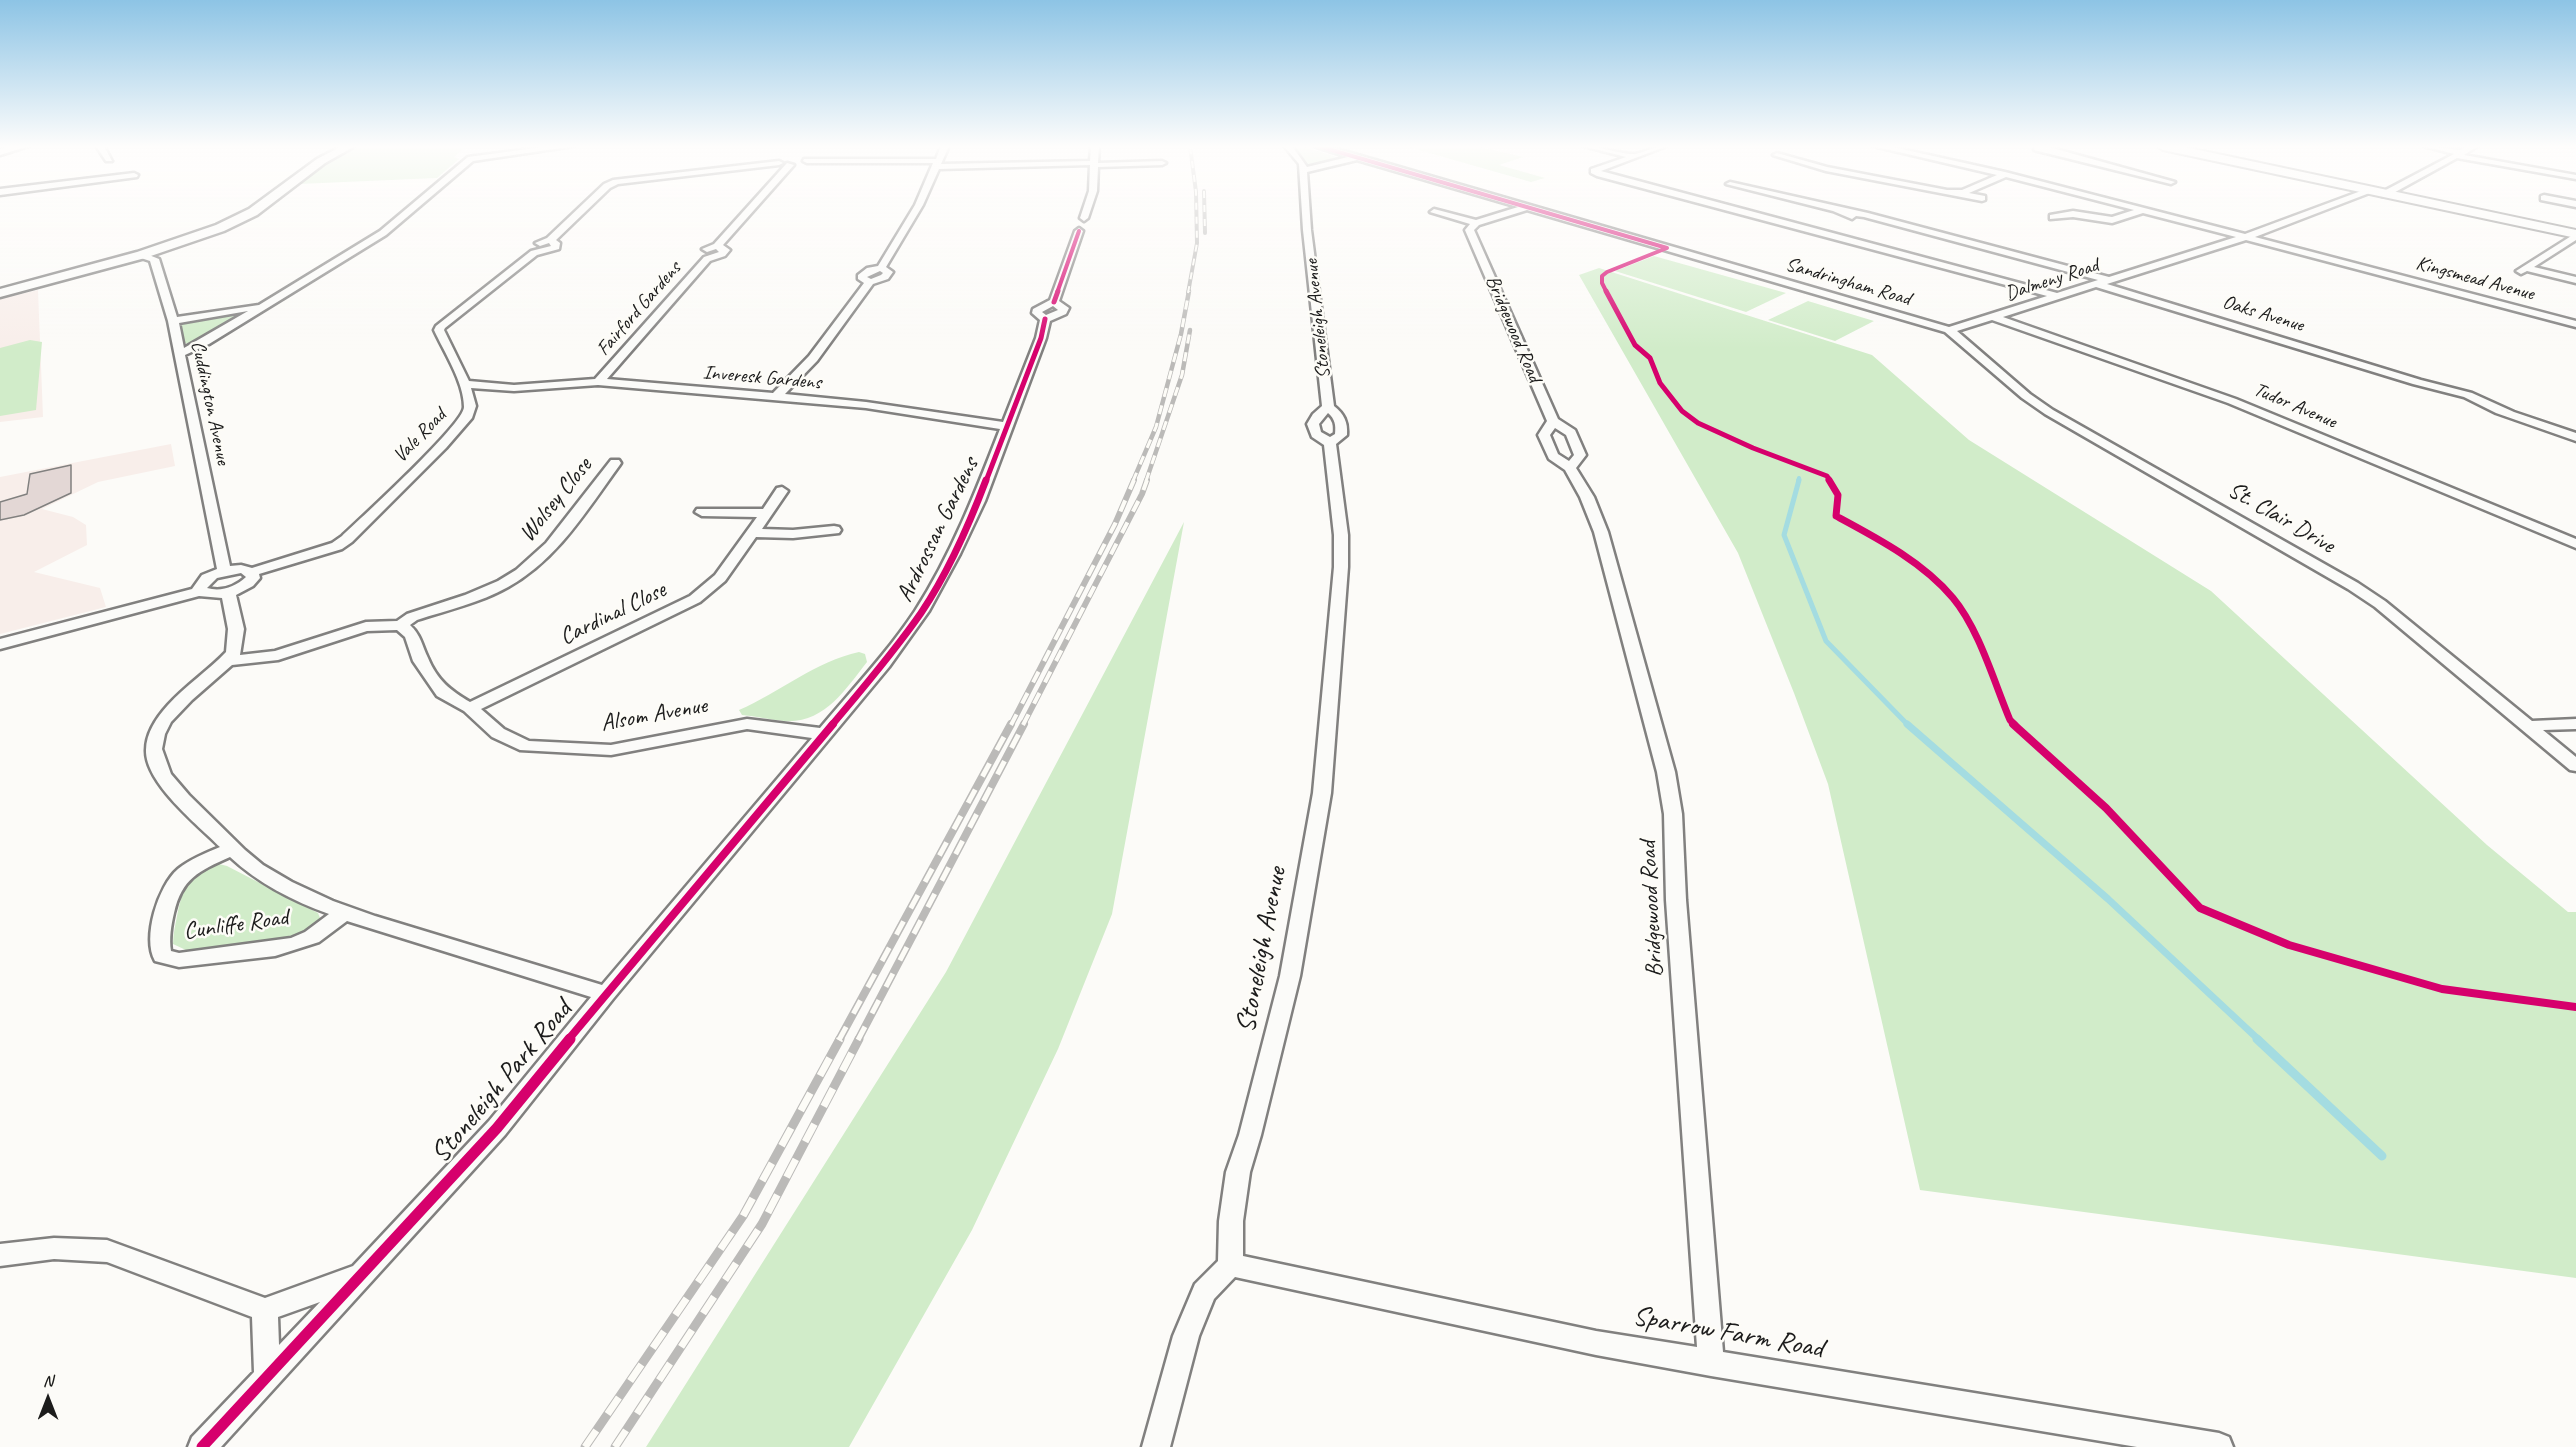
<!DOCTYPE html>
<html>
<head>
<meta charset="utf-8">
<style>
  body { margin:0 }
  #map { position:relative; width:2576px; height:1447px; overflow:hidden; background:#fcfbf8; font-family:Caveat,sans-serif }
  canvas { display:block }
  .north { position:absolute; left:18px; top:1369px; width:60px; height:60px; -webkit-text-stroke:4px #fdfcf7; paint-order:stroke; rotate:0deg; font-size:16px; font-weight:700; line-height:24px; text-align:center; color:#1c1c1c }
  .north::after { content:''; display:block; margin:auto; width:21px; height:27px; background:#1c1c1c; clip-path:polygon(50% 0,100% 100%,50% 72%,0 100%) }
</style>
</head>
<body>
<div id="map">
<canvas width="2576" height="1447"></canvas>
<div class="north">N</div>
</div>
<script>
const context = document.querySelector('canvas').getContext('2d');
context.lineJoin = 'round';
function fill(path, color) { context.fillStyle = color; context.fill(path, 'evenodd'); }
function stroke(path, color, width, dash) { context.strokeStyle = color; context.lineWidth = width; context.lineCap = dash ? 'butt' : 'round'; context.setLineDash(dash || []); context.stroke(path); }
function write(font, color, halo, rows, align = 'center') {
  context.font = font + ' Caveat,sans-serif'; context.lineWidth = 5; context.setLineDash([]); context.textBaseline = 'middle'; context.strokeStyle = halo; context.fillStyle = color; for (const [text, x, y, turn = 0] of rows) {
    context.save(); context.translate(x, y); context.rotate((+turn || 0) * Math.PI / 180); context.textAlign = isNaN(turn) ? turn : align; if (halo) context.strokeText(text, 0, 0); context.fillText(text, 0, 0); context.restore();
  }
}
const built = new Path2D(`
  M38 290 43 417 0 422V299Z
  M171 444 175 466 98 482 42 509 73 517 86 525 87 545 34 572 100 588 106 607 0 634V477Z`);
const green = new Path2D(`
  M358 146H467L454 157 459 159 437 178 298 184 327 161Z
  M1301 146 1337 157 1316 165 1307 164 1294 147Z
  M1405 146H1476L1523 157 1499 165 1545 178 1531 182Z
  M1654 256 1786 293 1746 312 1615 271Z
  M1599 268 1872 355 1969 440 2211 591 2487 845 2568 912H2576V1278L1920 1190 1828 784 1794 693 1738 553 1579 275Z
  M1808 301 1874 321 1835 341 1768 320Z
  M239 312 245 313 193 344 183 343 179 327C195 316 220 315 239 312Z
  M30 340 42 342 36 410 0 416V348Z
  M1184 522 1112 914 1058 1049 972 1230 849 1447H646L946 972Z
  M859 652 865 654 867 662C845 690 824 724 784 721 770 720 756 716 742 715L739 710C779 693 816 661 859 652Z
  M219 864 227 866 318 913 320 918 317 926 308 932 291 939 199 951H188L173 944C173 933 176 922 178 911 185 882 189 872 219 864Z`);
const streamFar3 = new Path2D(`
  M1798 481 1799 478`);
const streamFar2 = new Path2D(`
  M1799 480 1784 535 1826 641 1908 725`);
const streamFar1 = new Path2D(`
  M1907 724 2108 899 2259 1040`);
const stream = new Path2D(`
  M2257 1039 2382 1156`);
const building = new Path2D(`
  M71 465V493L24 515 0 520V502L27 494 30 474Z`);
const street = new Path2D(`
  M96 146H104L112 161H106Z
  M551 146H574L473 161 386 235 209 344 185 355 230 566 241 565 252 568 332 543 342 536C361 518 464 424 464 407 464 382 444 352 434 330L436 326 531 251 551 246 549 243 540 246 535 243 547 238 604 184 613 180 779 161 783 163 779 165 618 184 610 188 556 240 560 243 559 249 537 255 445 328 444 330 469 381 514 385 595 379 704 257 719 252 716 249 707 252 702 249 714 244 787 163 794 165 723 245 730 250 725 256 710 261 607 379 773 393 809 356 864 283 858 279V275L867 268 878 266 915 205 933 163H807L803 161 804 159H936L941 146H949L941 164 1090 161 1091 146H1099L1098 163 1162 161 1166 163 1162 165 1098 167 1097 191 1088 218 1084 221 1080 218 1089 191 1090 165 939 169 923 205 886 267 893 272 888 279 873 284 817 361 785 394 866 402 1003 422 1036 338 1040 320 1032 313 1033 309 1050 300 1075 231 1079 228 1083 231 1059 301 1069 308 1066 314 1050 321 1046 338 985 501 960 554 929 611 889 667 613 999 505 1135 221 1447H188L192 1437 254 1372 252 1317 107 1262 54 1259 0 1266V1244L54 1238 107 1240 265 1298 353 1266 489 1121 591 997 347 921 319 942 275 956 179 967 155 961C142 938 158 886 178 869 190 859 206 853 220 847 198 825 145 783 146 750 146 733 157 717 168 705 186 685 208 671 226 652L228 629 222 598 199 596 0 649V639L192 589 202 575 217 569 168 321 150 261 138 257V253H144L159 259 177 317 259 305 380 231 468 157ZM880 271 883 273 881 275 871 279 867 277ZM1053 306 1058 310 1046 315 1042 312ZM248 311 184 348 179 323ZM598 385 866 408 1000 429C976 491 951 555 915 611 887 653 852 690 820 728L747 719 611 745 529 741 504 729 481 709 700 602 725 581 756 537 793 538 839 533 841 530 839 527 834 526 793 530 762 529 788 491 782 487 777 488 763 509H697L695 512 702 516 757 517 715 575 690 596 470 702C451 691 437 680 428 658 422 646 421 635 410 625L417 620C447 610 480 603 508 587 557 560 587 510 619 466L621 463 619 460H611L546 543 516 570 498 581 465 595 407 614 397 621 366 622 275 651 240 655 244 629 236 595 253 586 260 578 259 574 342 549 352 542 446 448 472 418 476 406 471 388 514 391ZM241 573 246 577C235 587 221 592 207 588L217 578ZM397 630 405 637 413 661 437 696 464 711 492 737 520 750 611 755 747 729 812 738 602 985 375 916 333 901 292 882 263 865 245 850 189 795 171 774 162 749 165 734 171 722 192 700 232 665 278 660 367 631ZM230 857C259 884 293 901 329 914L305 932 291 938 179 953 171 951C169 938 171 926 174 913 182 878 199 871 230 857ZM320 1302 279 1345 278 1317Z
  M1284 146H1292L1307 167 1348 157 1314 146H1327L1949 327 2047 296 1597 176 1591 173V169L1626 157 1583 146C1599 146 1622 155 1635 154 1646 152 1655 146 1667 146L1601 171 2057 293 2098 280 1864 217 1856 216 1852 219 1833 211 1726 184 1730 182 1868 213 2109 277 2236 237 2143 213 2112 223 2073 217 2050 219V215L2073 211 2112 217 2134 210 2006 177 1969 193 1985 196V200L1982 201 1826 171 1773 155 1777 153 1827 167 1947 190H1962L1997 175 1873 146H1888L2005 172 2245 234 2369 188 2373 190 2372 192 2255 237 2576 321V327L2246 240 2107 284 2421 380 2472 393 2514 412 2576 433V441L2496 413 2464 397 2413 384 2096 287 2003 317 2236 399 2576 539V548L2228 403 1992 320 1957 331 2030 394 2053 410 2358 583 2385 601 2532 721 2576 719V729L2543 730 2576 757V771L2570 770 2375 607 2348 589 2045 414 2022 398 1945 332 1527 210 1479 225 1474 230 1558 419 1575 430 1586 455 1576 468 1594 497 1608 532 1675 772 1682 814 1686 900 1723 1352 2219 1433 2229 1437 2233 1447H2137L1711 1376 1596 1355 1235 1277 1214 1299 1199 1336 1170 1447H1142L1173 1336 1195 1284 1218 1261 1219 1221 1226 1172 1239 1135 1280 976 1313 793 1334 567V535L1324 445 1312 437 1307 424 1313 414 1322 406 1303 230 1299 164ZM1357 160 1518 207 1476 220 1434 209 1430 212 1470 224 1465 230 1547 421 1538 435 1549 459 1565 470 1580 497 1594 532 1657 772 1664 814 1666 900 1697 1347 1596 1331 1243 1256V1221L1250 1172 1261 1135 1300 976 1331 793 1348 567V535L1336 444 1347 435C1348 422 1344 414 1334 406L1311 230 1307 172ZM1328 413C1335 419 1336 425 1335 434L1330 437 1321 432 1319 424ZM1555 428 1566 435 1574 455 1569 461 1558 454 1550 435Z
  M2035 146H2045L2175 182 2171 184 2034 150Z
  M2424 146 2460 150 2468 146H2478L2464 155 2576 175V179L2457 158 2388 196H2382V192L2454 154Z
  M134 173 138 175 137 177 0 195V189Z
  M2544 195 2576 201V207L2541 200V196Z
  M2576 233V240L2534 267 2576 277V283L2527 271 2521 274 2516 271Z`);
const secondary = new Path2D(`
  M11 146H29L0 155V149Z
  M342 146H355L325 163 257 215 224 231 145 258 0 297V289L137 252 216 225 249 209 317 159Z`);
const primary = new Path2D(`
  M2157 146H2180L2576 230V238L2163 150Z`);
const railFar4 = new Path2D(`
  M1204 191 1205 233
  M1188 293 1197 243 1196 192 1190 146`);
const railFar3 = new Path2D(`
  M1133 481 1156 427 1181 334 1189 291
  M1146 481 1182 375 1190 330`);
const railFar2 = new Path2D(`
  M1011 725 1115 524 1134 480
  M1023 725 1142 494 1147 480`);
const railFar1 = new Path2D(`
  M839 1040 1011 724
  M858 1040 1024 724`);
const rail = new Path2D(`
  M585 1447 743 1216 840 1039
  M615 1447 762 1224 859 1039`);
const cyclewayFar4 = new Path2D(`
  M1318 146 1667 248
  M1057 293 1079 231
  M1607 293 1602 283V276L1607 272 1667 248`);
const cyclewayFar3 = new Path2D(`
  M1606 291 1635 345 1650 358 1660 383 1682 411 1698 423 1753 448 1827 476 1830 481
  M1054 302 1058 291
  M986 481 1041 338 1045 319`);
const cyclewayFar2 = new Path2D(`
  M1829 480 1838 495 1836 516C1877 538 1923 562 1953 598 1979 629 1994 682 2010 720L2015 725
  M832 725C863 688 894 652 921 613 948 573 969 525 986 480`);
const cyclewayFar1 = new Path2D(`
  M2013 724 2106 808 2200 908 2289 945 2442 989 2576 1007
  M568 1040 833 724`);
const cycleway = new Path2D(`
  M202 1447 497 1128 570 1039`);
const farStreetnames = [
  ["Kingsmead Avenue",2475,279,15],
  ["Dalmeny Road",2052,280,-18],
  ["Sandringham Road",1848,282,16],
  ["Fairford Gardens",639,309,-49],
  ["Oaks Avenue",2263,314,17],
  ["Stoneleigh Avenue",1318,319,-96],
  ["Bridgewood Road",1513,329,67],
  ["Inveresk Gardens",762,378,5],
  ["Cuddington Avenue",210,403,78],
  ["Tudor Avenue",2295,406,23],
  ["Vale Road",420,436,-46]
];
const streetNames = [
  ["Wolsey Close",556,500,-51],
  ["St. Clair Drive",2281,518,30],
  ["Ardrossan Gardens",938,530,-64],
  ["Cardinal Close",613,614,-26],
  ["Alsom Avenue",654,715,-10],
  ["Bridgewood Road",1652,909,-93],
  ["Cunliffe Road",236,925,-8]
];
const nearStreetnames = [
  ["Stoneleigh Avenue",1262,950,-79],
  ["Stoneleigh Park Road",502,1082,-50],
  ["Sparrow Farm Road",1728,1333,10]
];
fill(built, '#f8eeea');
fill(green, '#d1ecc9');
stroke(streamFar3, '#a4dce1', 4);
stroke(streamFar2, '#a4dce1', 5);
stroke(streamFar1, '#a4dce1', 7);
stroke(stream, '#a4dce1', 9);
fill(building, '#e3d7d5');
stroke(building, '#81807f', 1.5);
stroke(street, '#81807f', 5);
stroke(secondary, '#81807f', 5);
stroke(primary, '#81807f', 4);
fill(street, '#fbfbf9');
fill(secondary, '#fbfbf9');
fill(primary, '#fbfbf9');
stroke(railFar4, '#bbbab8', 4);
stroke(railFar3, '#bbbab8', 4.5);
stroke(railFar2, '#bbbab8', 6);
stroke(railFar1, '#bbbab8', 8);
stroke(rail, '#bbbab8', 9);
stroke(railFar4, '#fdfcf7', 2, [7]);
stroke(railFar3, '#fdfcf7', 3, [9]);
stroke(railFar2, '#fdfcf7', 4, [12]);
stroke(railFar1, '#fdfcf7', 5, [15]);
stroke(rail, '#fdfcf7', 7, [20]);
stroke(cyclewayFar4, '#d6006c', 4);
stroke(cyclewayFar3, '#d6006c', 5);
stroke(cyclewayFar2, '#d6006c', 7);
stroke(cyclewayFar1, '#d6006c', 8);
stroke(cycleway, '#d6006c', 11);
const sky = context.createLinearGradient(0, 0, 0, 349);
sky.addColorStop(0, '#8dc4e5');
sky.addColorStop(0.42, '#fefdfc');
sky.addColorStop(1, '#fefdfc00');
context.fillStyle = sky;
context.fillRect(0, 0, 2576, 349);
write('20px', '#1c1c1c', '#fdfcf7', farStreetnames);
write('24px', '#1c1c1c', '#fdfcf7', streetNames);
write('28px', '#1c1c1c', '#fdfcf7', nearStreetnames);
</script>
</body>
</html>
